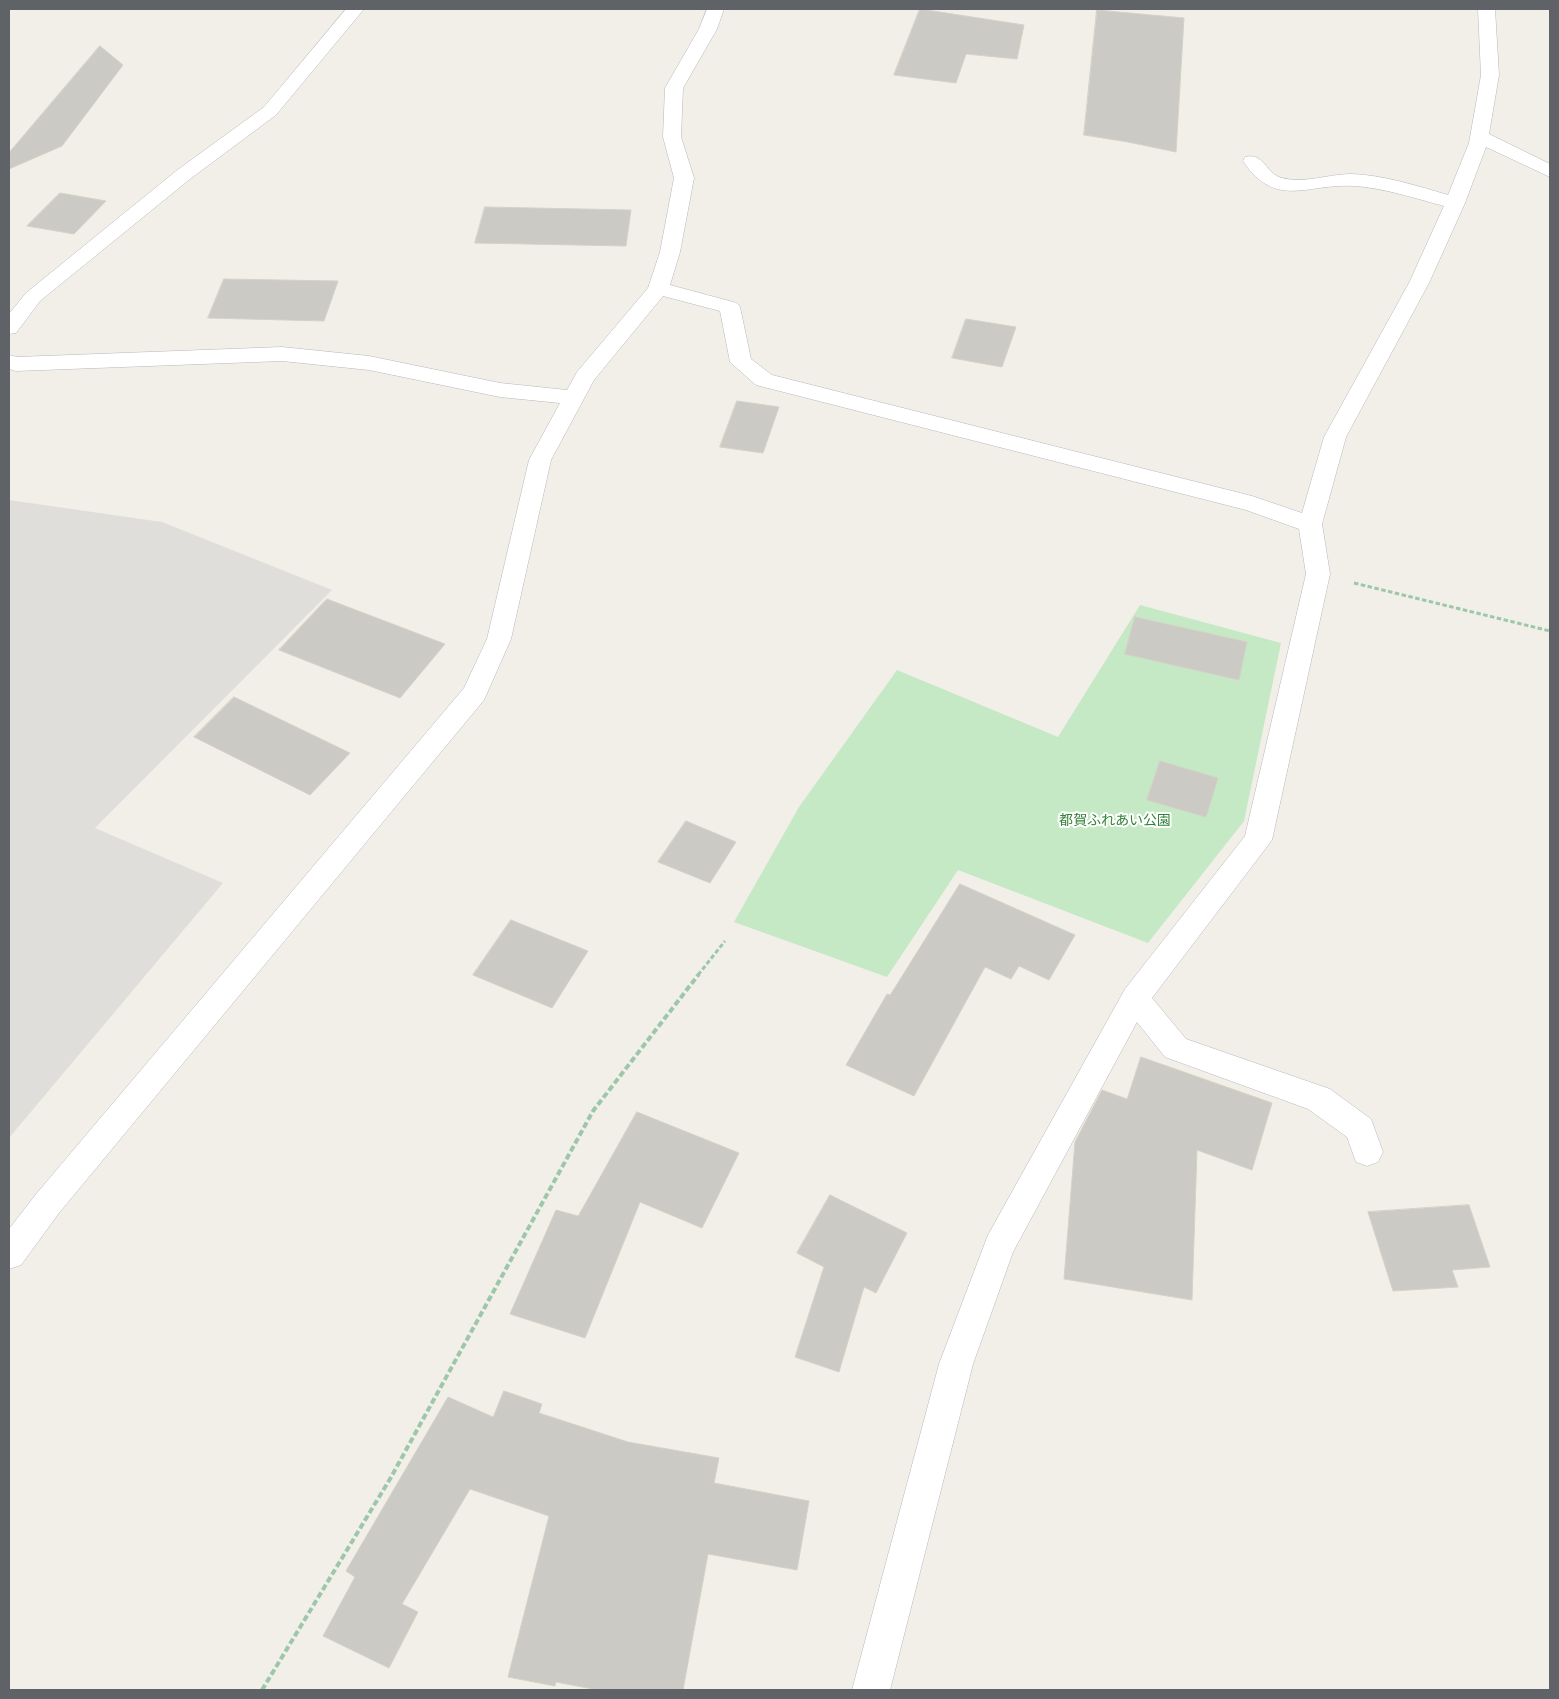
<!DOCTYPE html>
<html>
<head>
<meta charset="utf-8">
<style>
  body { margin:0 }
  #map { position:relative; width:1559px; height:1699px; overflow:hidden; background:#f1efe8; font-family:Mulish,sans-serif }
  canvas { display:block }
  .frame { position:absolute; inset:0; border:10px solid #5f6368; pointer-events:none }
</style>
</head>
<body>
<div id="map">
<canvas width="1559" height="1699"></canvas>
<div class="frame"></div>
</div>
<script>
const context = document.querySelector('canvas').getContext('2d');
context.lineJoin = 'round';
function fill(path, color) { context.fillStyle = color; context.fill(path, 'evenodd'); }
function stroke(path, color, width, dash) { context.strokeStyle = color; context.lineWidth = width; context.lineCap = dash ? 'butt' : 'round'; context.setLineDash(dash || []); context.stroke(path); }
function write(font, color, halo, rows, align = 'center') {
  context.font = font + ' Mulish,"Noto Sans JP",sans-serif'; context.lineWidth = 4; context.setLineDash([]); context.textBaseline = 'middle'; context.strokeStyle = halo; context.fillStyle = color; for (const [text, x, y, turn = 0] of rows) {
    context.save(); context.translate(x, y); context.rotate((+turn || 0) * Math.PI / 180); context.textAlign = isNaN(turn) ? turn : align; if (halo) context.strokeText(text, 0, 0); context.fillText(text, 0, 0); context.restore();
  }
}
const industrial = new Path2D(`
  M9 500 162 522 332 590 95 828 223 883 9 1138Z`);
const green = new Path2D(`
  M1140 605 1281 643 1244 821 1148 943 958 870 887 977 734 922 799 807 897 670 1058 737Z`);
const building = new Path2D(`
  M920 9 1024 25 1017 59 966 54 956 83 894 75Z
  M1097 10 1184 18 1176 152 1128 142 1084 135Z
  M100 46 123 65 62 146 9 169V153Z
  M60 193 106 201 74 234 27 226Z
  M485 207 631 210 626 246 475 243Z
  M224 279 338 281 324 321 208 318Z
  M966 319 1016 327 1002 367 952 358Z
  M737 401 779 407 763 453 720 447Z
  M327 599 445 644 400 698 279 650Z
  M1135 617 1247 642 1239 680 1125 654Z
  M234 697 350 753 310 795 194 737Z
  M1160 761 1218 778 1206 817 1147 800Z
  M686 821 736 842 710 883 658 862Z
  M960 884 1075 935 1049 980 1019 966 1011 979 985 967 914 1096 846 1065 887 994 890 995Z
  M511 920 588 951 552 1008 473 975Z
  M1141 1057 1272 1103 1252 1170 1197 1150 1192 1300 1064 1279 1075 1142 1102 1090 1127 1099Z
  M637 1112 739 1153 702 1228 640 1202 585 1338 510 1314 556 1210 578 1216Z
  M830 1195 907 1233 876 1293 864 1287 839 1372 795 1357 824 1267 797 1253Z
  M1469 1205 1490 1267 1452 1270 1458 1287 1393 1291 1368 1212Z
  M504 1391 542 1404 539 1413 628 1442 719 1458 714 1483 809 1501 797 1570 708 1554 683 1690H598L556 1682 555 1686 508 1677 549 1516 470 1489 402 1604 418 1612 389 1668 323 1636 355 1577 346 1571 448 1397 493 1417Z`);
const pathFar1 = new Path2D(`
  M1354 583 1550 631
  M698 975 725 941`);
const path = new Path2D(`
  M262 1690 390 1479 593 1111 699 974`);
const street = new Path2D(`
  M346 9H364L276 115 190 179 40 301 16 333 9 334V314L26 293 176 171 264 107Z
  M707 9H724L717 29 683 88 681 137 694 178 680 252 670 285 737 303 740 307 751 359 772 375 1252 496 1302 513 1324 437 1409 283 1444 206C1414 198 1384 188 1354 186 1307 183 1276 210 1243 161L1245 157C1264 152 1266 174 1282 178 1304 184 1329 174 1351 174 1384 175 1417 186 1448 195L1469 143 1481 75 1478 9H1495L1499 75 1489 134 1550 164V177L1486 147 1465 203 1429 283 1346 437 1322 524 1330 574 1272 840 1152 998 1186 1039 1330 1089 1371 1119 1383 1152 1378 1162 1367 1166 1356 1162 1347 1137 1308 1109 1165 1057 1137 1022 1013 1252 973 1364 890 1690H852L939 1364 988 1235 1125 989 1245 836 1306 574 1299 529 1246 510 756 385 730 362 720 311 663 296 594 380 551 460 511 639 484 700 59 1213 21 1265 9 1269V1229L37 1193 464 688 487 639 529 460 560 403 500 397 369 370 282 361 16 371 9 369V355L17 357 282 347 369 356 500 383 567 390 577 372 648 288 660 252 674 178 663 137 665 88 699 29Z`);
const parkNames = [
  ["都賀ふれあい公園",1115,821]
];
fill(industrial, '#e0deda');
fill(green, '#c5e8c5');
fill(building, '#cccac5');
stroke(building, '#d6d1c6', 1);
stroke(street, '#b5b8bc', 1);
stroke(pathFar1, '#9cc7a9', 3, [4.5, 2.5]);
stroke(path, '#9cc7a9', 4, [6, 3]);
fill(street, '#fff');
write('14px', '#348238', '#fff', parkNames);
</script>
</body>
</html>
